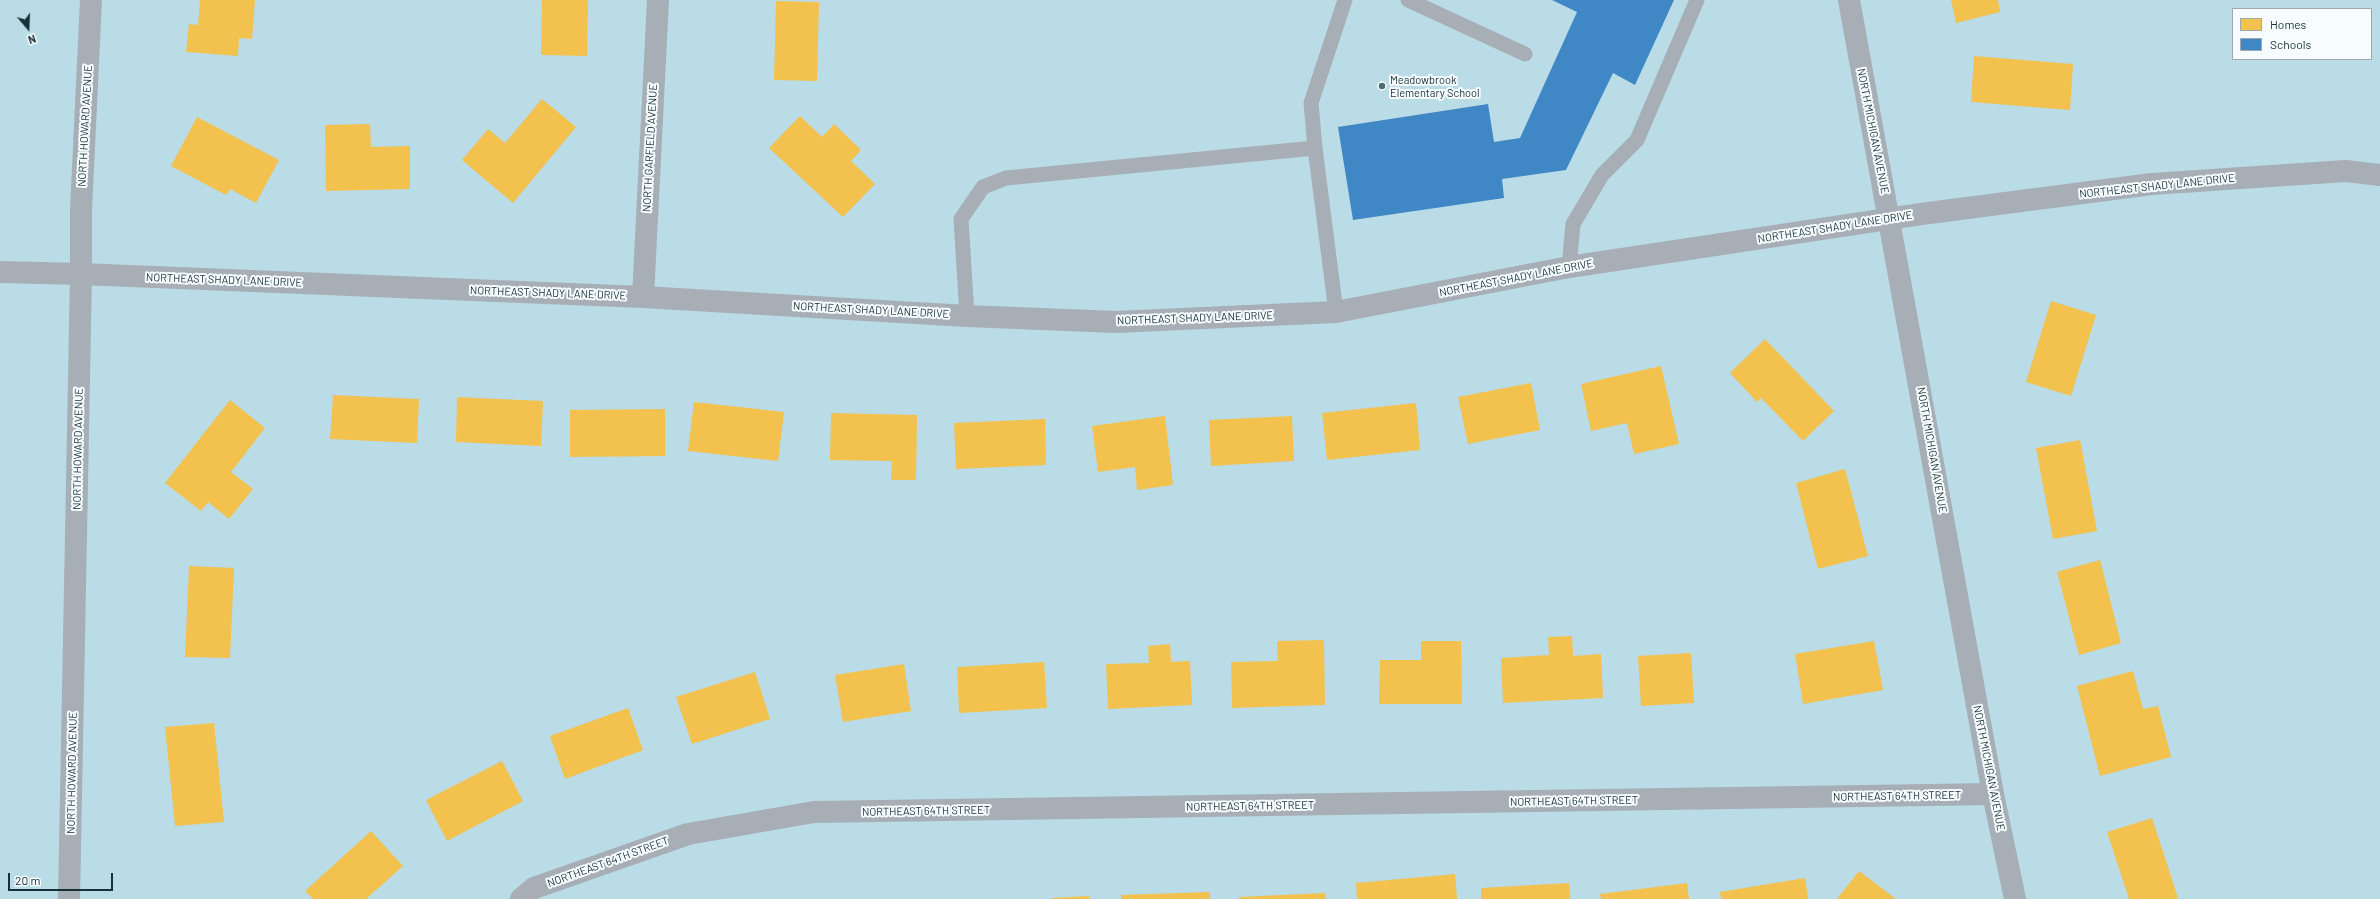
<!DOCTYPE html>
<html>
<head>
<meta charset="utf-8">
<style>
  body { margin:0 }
  #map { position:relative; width:2380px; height:899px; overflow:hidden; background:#badce6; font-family:Barlow,sans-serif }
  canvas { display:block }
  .legend { position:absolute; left:2232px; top:8px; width:140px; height:52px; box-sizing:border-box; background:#f7fdff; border:1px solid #9dabaf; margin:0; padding:5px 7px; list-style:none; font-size:12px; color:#163036 }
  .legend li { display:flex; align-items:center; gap:8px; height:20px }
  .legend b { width:20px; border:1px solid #9dabaf }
  .north { position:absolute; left:8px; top:8px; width:40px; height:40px; -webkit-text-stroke:3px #f7fdff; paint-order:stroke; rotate:161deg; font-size:11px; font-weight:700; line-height:16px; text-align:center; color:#163036 }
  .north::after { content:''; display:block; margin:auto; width:14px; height:18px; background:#163036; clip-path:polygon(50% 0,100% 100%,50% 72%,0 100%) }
  .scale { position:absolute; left:8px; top:873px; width:105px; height:18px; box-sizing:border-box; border:2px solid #163036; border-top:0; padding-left:5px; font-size:12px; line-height:14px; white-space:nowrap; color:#163036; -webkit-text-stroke:3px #f7fdff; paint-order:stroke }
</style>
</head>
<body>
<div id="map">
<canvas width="2380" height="899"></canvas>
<ul class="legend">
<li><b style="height:11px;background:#f2c14e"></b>Homes</li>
<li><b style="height:11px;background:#3f88c5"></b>Schools</li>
</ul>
<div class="north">N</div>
<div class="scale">20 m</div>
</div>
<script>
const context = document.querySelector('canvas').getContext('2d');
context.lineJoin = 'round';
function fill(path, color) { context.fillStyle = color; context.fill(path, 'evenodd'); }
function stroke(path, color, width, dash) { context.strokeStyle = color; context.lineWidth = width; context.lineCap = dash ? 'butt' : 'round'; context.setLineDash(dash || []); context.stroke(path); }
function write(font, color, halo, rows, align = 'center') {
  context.font = font + ' Barlow,sans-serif'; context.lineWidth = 4; context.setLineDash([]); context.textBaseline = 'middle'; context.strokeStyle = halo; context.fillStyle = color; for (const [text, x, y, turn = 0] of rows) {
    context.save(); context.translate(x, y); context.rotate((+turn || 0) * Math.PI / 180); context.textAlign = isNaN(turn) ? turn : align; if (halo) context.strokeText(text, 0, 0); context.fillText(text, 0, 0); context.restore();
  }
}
const homes = new Path2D(`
  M200 0H255L252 39 239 38 238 56 186 52 189 24 198 25Z
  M542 0H588L587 56 541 55Z
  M1951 0H1998L2000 12 1956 23Z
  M776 1 819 2 817 81 774 80Z
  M1974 56 2073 64 2070 110 1971 102Z
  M542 99 576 127 513 203 462 160 488 129 505 143Z
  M800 116 822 137 834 124 861 150 851 161 875 184 843 217 769 148Z
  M197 117 279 160 256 203 230 189 226 195 171 166Z
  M370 124 371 147 410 146V189L326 191 325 125Z
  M2051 301 2096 315 2071 396 2026 382Z
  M1765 339 1834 411 1803 441 1761 398 1757 402 1730 373Z
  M1661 366 1679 444 1634 454 1627 423 1591 431 1581 384Z
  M1531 383 1540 430 1468 444 1458 397Z
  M333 395 419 399 417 443 330 439Z
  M457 397 543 401 541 446 456 442Z
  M230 400 265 428 231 472 253 489 229 519 208 502 201 511 165 483Z
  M694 402 784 412 778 461 688 451Z
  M1416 403 1420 450 1327 460 1322 413Z
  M665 409V456L570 457V410Z
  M831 413 917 415 916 480H891L892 461 830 460Z
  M1165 416 1173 485 1137 490 1135 467 1098 472 1092 426Z
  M1292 416 1294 461 1211 466 1209 420Z
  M1045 419 1046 465 956 469 954 423Z
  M2080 440 2097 531 2053 539 2036 448Z
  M1845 469 1868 556 1818 569 1796 483Z
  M2100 560 2121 643 2079 655 2057 572Z
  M189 566 234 568 230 658 185 657Z
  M1572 636 1573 656 1601 654 1603 698 1503 703 1501 658 1549 655 1548 637Z
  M1324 640 1325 705 1232 708 1231 662 1278 661 1277 641Z
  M1421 641H1461L1462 704H1379L1380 660H1421Z
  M1874 641 1883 690 1803 704 1795 654Z
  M1170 644 1171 662 1190 661 1192 705 1108 709 1106 664 1149 663 1148 646Z
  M1691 653 1694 703 1641 706 1638 656Z
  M1044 662 1047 708 959 713 957 667Z
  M904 664 911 711 843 722 835 675Z
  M2133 671 2143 709 2158 706 2171 757 2100 776 2077 686Z
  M755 672 770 719 692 744 676 697Z
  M628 708 643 750 565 779 550 736Z
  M214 723 224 822 175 826 165 727Z
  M502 761 523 801 447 841 426 800Z
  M2152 818 2178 898 2175 899H2129L2107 832Z
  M371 831 403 866 366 899H313L305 891Z
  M1859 871 1896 899H1837Z
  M1455 874 1457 899H1357L1356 883Z
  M1805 878 1808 899H1721L1720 892Z
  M1569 883 1570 899H1481V888Z
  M1687 883 1689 899H1601L1600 894Z
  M1210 892V899H1121V895Z
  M1325 893 1326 899H1239V897Z
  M1089 896 1090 899H1052V898Z`);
const schools = new Path2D(`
  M1552 0H1674L1635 85 1613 73 1566 170 1502 179 1504 198 1353 220 1338 127 1488 104 1494 142 1520 138 1577 12Z`);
const service = new Path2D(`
  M1408 0 1525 54
  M1315 148 1311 103 1345 0
  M1569 267 1573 224 1602 175 1637 140 1697 0
  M967 316 961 219 983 187 1006 178 1315 148 1336 312`);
const minor = new Path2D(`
  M1849 0 1993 794 2015 899
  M0 272 81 274 643 297 967 316 1116 322 1336 312 1569 267 1921 214 2152 184 2346 171 2380 175
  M643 297 658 0
  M69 899 81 274V210L91 0
  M521 899 534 888 688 834 814 812 1993 794`);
const markers = [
  [1382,86,4,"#4f6c74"]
];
const poiNames = [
  ["Meadowbrook",1390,80],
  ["Elementary School",1390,93]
];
const streetNames = [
  ["NORTH HOWARD AVENUE",85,126,-87],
  ["NORTH MICHIGAN AVENUE",1873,131,79],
  ["NORTH GARFIELD AVENUE",650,148,-87],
  ["NORTHEAST SHADY LANE DRIVE",2157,186,-6],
  ["NORTHEAST SHADY LANE DRIVE",1835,227,-9],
  ["NORTHEAST SHADY LANE DRIVE",1516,278,-11],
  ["NORTHEAST SHADY LANE DRIVE",224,280,2],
  ["NORTHEAST SHADY LANE DRIVE",548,293,2],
  ["NORTHEAST SHADY LANE DRIVE",871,310,3],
  ["NORTHEAST SHADY LANE DRIVE",1195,318,-2],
  ["NORTH HOWARD AVENUE",78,449,-89],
  ["NORTH MICHIGAN AVENUE",1932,450,80],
  ["NORTH MICHIGAN AVENUE",1989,768,79],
  ["NORTH HOWARD AVENUE",72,773,-89],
  ["NORTHEAST 64TH STREET",1897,796,-1],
  ["NORTHEAST 64TH STREET",1574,801,-1],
  ["NORTHEAST 64TH STREET",1250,806,-1],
  ["NORTHEAST 64TH STREET",926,811,-1],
  ["NORTHEAST 64TH STREET",608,862,-20]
];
fill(homes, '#f2c14e');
fill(schools, '#3f88c5');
stroke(service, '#a7aeb6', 15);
stroke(minor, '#a7aeb6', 22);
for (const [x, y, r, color] of markers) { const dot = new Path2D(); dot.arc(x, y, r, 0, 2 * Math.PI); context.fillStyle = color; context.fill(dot); stroke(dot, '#f7fdff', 1.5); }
write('11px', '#163036', '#f7fdff', poiNames, 'left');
write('11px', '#163036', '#f7fdff', streetNames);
</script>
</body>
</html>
